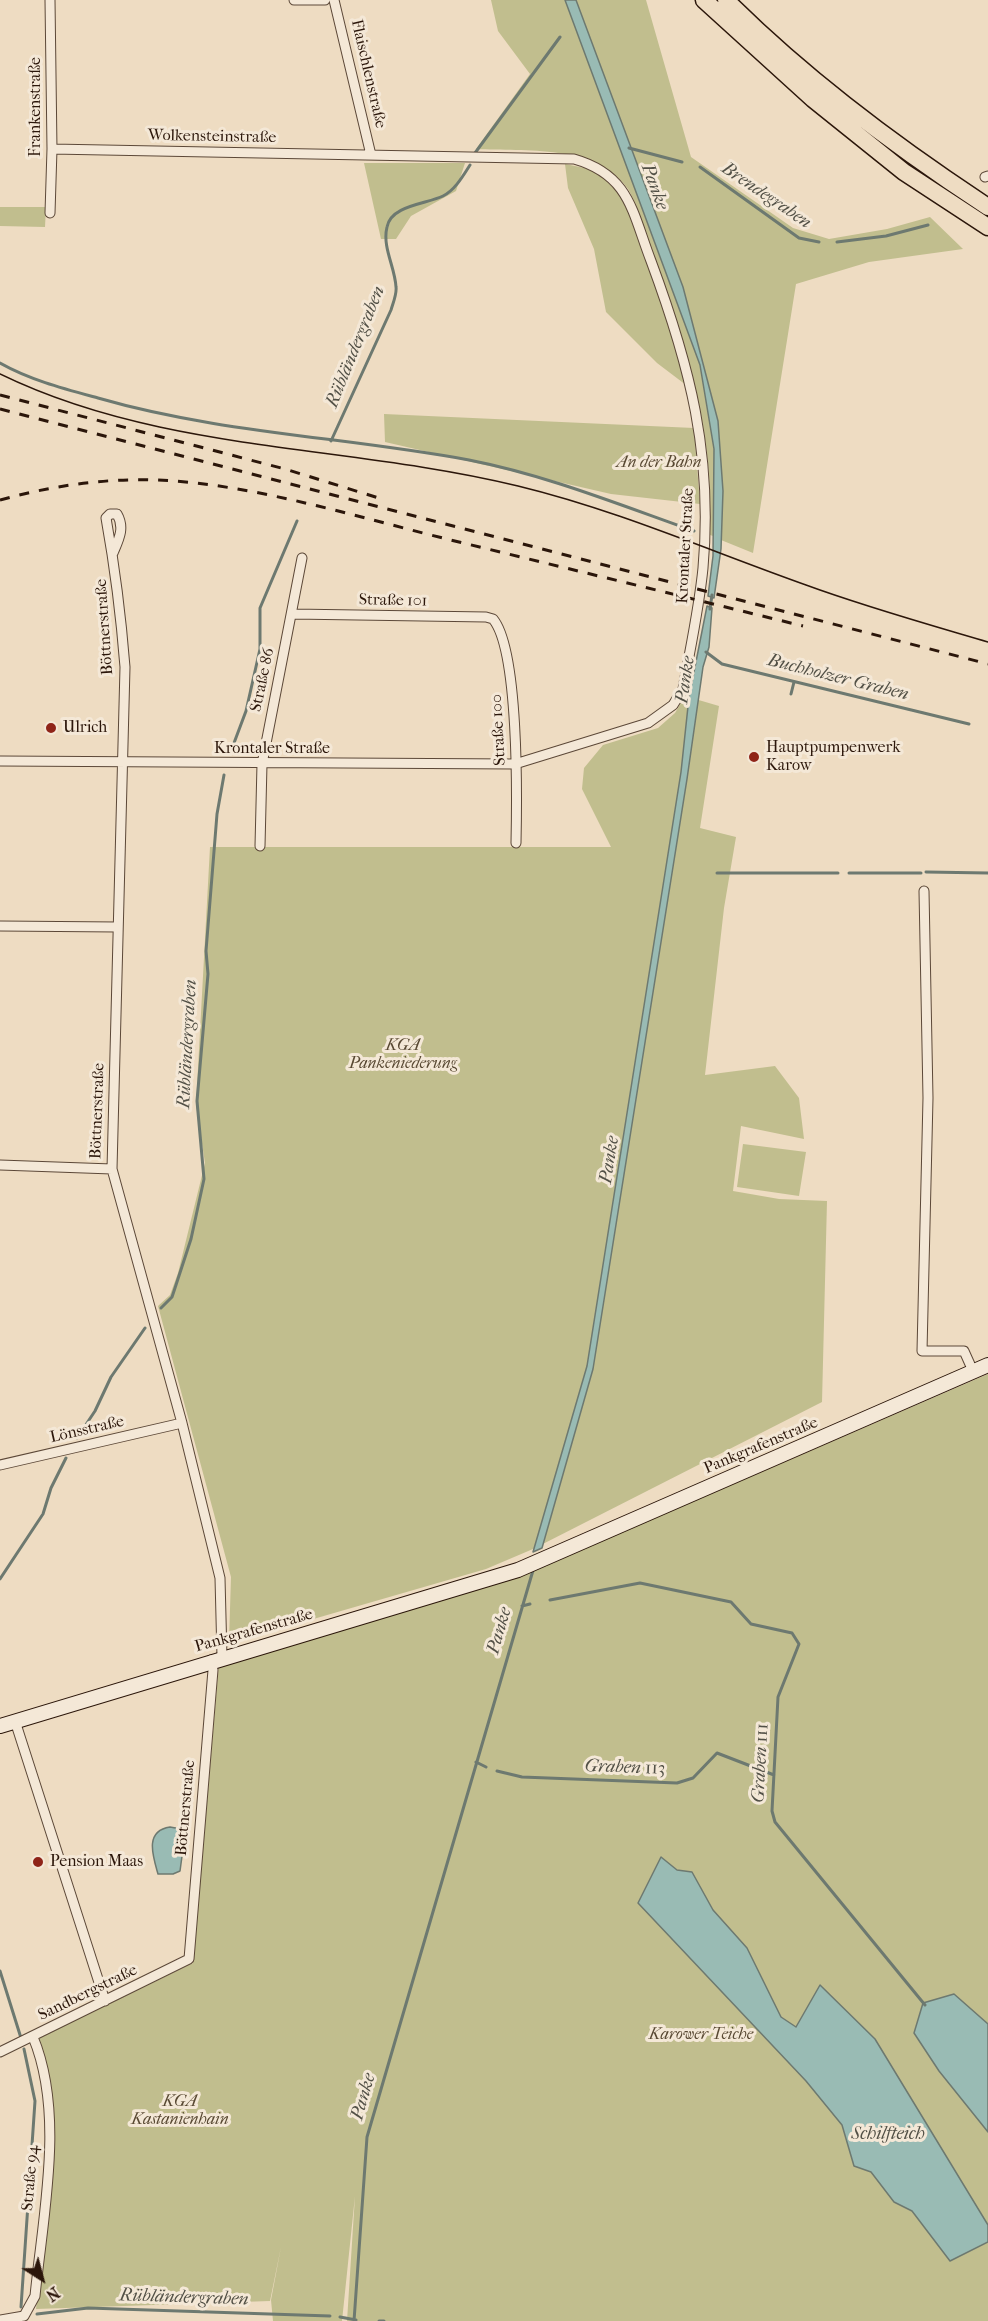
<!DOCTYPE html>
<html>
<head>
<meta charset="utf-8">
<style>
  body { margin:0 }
  #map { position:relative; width:988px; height:2321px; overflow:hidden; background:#eedcc2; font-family:"IM FELL French Canon",serif }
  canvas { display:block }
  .north { position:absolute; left:12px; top:2249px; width:60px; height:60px; -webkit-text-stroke:4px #f4e8d7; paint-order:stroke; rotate:144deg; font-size:16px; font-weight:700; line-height:24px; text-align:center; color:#2b160a }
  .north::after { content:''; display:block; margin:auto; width:21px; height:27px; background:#2b160a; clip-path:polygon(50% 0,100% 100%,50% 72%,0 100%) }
</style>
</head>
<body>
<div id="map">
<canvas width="988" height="2321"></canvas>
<div class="north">N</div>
</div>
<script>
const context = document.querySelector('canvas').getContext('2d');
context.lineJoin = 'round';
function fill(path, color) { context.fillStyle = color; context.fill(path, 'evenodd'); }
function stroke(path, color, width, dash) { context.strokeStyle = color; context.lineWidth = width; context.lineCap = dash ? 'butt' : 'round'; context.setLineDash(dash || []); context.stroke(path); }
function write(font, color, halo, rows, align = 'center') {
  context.font = font + ' "IM FELL French Canon",serif'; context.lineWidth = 6; context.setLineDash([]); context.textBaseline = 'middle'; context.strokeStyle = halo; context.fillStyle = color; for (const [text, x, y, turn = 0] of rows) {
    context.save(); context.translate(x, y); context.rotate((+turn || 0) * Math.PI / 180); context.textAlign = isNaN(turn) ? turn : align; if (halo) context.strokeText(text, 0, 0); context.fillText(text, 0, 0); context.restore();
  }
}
const green = new Path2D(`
  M491 0H565L700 365 714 449 713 536 710 535C715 411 677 323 638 210 634 203 632 195 628 189 596 143 525 152 476 149L530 74 498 31Z
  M576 0H646L691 157 793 228 829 239 887 229 930 217 963 249 869 262 796 284 753 553 721 540 723 491 718 421 683 287Z
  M364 163H465L456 191 411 216 396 239H381Z
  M565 164 585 168 603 176 623 198 678 349 686 385 657 363 606 312 594 249 568 188Z
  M0 207H46L45 227 0 226Z
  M384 414 694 428 700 504 611 494 385 442Z
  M685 696 719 706 700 828 736 837 724 908 705 1075 775 1066 799 1098 804 1139 741 1126 733 1191 779 1199 827 1201 822 1402 533 1549 486 1569 234 1642 229 1641 231 1577 158 1306 170 1295 178 1273 205 1163 196 1105 210 847H611L582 789 584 768 603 745 658 728 675 713Z
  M743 1144 806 1152 799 1196 737 1187Z
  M988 1374V2321H347L355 2196 342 2321H273L271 2300 281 2247 270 2301 36 2309 55 2138 48 2079 39 2038 193 1963 219 1663 463 1590 480 1589 519 1577Z`);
const water = new Path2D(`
  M565 0H576L683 287 718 421 723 491 721 549 714 598 708 596 713 556 714 449 700 365Z
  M707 606 712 608 709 647 703 667 687 779 593 1369 542 1548 533 1552 587 1366 681 772 689 697Z
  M170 1827 181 1829 185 1834 180 1871 173 1874H158C153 1856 144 1831 170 1827Z
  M661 1857 677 1870 692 1872 713 1910 747 1948 781 2017 796 2027 820 1985 875 2039 988 2225V2242L950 2261 912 2211 894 2202 871 2172 854 2166 842 2125 806 2081 638 1903Z
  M954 1994 988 2024V2132L939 2071 914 2033 923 2003Z`);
const stream = new Path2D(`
  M629 148 682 162
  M475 153 560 37
  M700 167 799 238 819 242
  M837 242 886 236 928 225
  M0 363C30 380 65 389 98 398 219 433 345 437 469 460 546 475 620 505 694 531
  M331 441 391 310C393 303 397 294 396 287 395 267 382 247 387 227 391 205 427 204 443 196 455 190 463 176 470 165
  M710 609 712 595
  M706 652 722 664 969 724
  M791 694 794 682
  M231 751 246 711 260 649V608L297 521
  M926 872 988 873
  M717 873H838
  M849 873H921
  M161 1308 172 1297 175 1288 191 1239 204 1179 197 1101 208 974 206 951 217 814 224 775
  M77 1438 95 1411 111 1377 145 1328
  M0 1579 43 1514 51 1488 66 1458
  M550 1600 640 1583 731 1602 751 1624 792 1633 799 1644 778 1697 772 1811 775 1822 925 2005
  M522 1606 530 1604
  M476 1762 486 1767
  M497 1771 522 1777 677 1783 693 1778 717 1753 774 1775
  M0 1971 21 2038
  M21 2307 35 2101 24 2049
  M37 2314 88 2308 330 2316
  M340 2317 356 2320
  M354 2321 367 2137 534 1567
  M379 2321H384`);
const street = new Path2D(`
  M294 0H325
  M334 0 371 155
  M985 177 988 176
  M50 213 52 149 50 0
  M113 553C119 539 125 528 117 514H110L106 518C115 568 121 616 125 667L112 1169 182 1423 220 1578 222 1657
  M293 614 486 617 493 619C519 650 517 799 516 843
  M0 761 515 764 648 723 673 705 683 689C690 649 699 609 703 568 713 455 690 366 651 261 632 212 630 175 574 159L52 149
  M260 846 262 764 302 558
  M924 891 928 1098 922 1351H964L973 1371
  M0 926 117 927
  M0 1165 112 1169
  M0 1465 182 1423
  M15 1721 105 2001
  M0 2052 189 1959 213 1670 211 1660
  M24 2316 35 2296C43 2214 65 2114 33 2037
  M0 2320 24 2316`);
const secondary = new Path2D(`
  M0 1726 518 1570 988 1365`);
const highway = new Path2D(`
  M704 0 813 99 904 172 988 227
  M726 0C805 79 895 146 988 207`);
const tram = new Path2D(`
  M0 374C162 453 346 444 518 486 617 510 710 551 806 585 866 607 927 624 988 642`);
const rail = new Path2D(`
  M0 395 285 469 382 499
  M0 409 988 664
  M0 500C51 486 104 478 157 480 256 484 363 519 459 542 574 570 689 598 803 626`);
const markers = [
  [51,728,6,"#8f2418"],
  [754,757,6,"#8f2418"],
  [38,1862,6,"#8f2418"]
];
const streetNames = [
  ["Flaischlenstraße",368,74,77],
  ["Frankenstraße",36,107,-90],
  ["Wolkensteinstraße",212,137,1],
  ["Krontaler Straße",686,546,-87],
  ["Straße 101",393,601,1],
  ["Böttnerstraße",105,627,-94],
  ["Straße 86",263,680,-78],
  ["Straße 100",499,730,-93],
  ["Krontaler Straße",272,749],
  ["Böttnerstraße",98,1111,-88],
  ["Lönsstraße",87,1430,-13],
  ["Pankgrafenstraße",761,1446,-23],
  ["Pankgrafenstraße",254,1631,-16],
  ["Böttnerstraße",186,1808,-85],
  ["Sandbergstraße",88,1993,-26],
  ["Straße 94",31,2178,-85]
];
const parkNames = [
  ["An der Bahn",659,463],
  ["KGA",403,1046],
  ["Pankeniederung",403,1064],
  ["Karower Teiche",701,2035],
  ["KGA",180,2102],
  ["Kastanienhain",180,2120]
];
const poiNames = [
  ["Ulrich",63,728],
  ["Hauptpumpenwerk",766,748],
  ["Karow",766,766],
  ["Pension Maas",50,1862]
];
const waterNames = [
  ["Panke",654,187,70],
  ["Brendegraben",766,196,34],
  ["Rübländergraben",356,347,-68],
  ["Buchholzer Graben",838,678,14],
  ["Panke",686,680,-82],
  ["Rübländergraben",188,1044,-87],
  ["Panke",610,1160,-81],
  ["Panke",500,1631,-74],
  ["Graben 111",761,1763,-87],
  ["Graben 113",625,1768,2],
  ["Panke",364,2097,-74],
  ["Schilfteich",888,2135],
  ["Rübländergraben",184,2298,2]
];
fill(green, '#c1be8e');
fill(water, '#99bbb4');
stroke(water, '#6d7970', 1.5);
stroke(stream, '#6d7970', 3);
stroke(street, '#5c4838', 11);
stroke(secondary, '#2b160a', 16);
stroke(highway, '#2b160a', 19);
stroke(street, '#f4e8d7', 9);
stroke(secondary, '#f4e8d7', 14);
stroke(highway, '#eedcc2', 16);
stroke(tram, '#2b160a', 1.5);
stroke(rail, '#2b160a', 3, [10, 10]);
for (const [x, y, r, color] of markers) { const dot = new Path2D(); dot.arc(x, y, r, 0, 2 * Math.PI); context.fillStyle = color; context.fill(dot); stroke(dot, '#f4e8d7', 2); }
write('16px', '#2b160a', '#f4e8d7', streetNames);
write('italic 16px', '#584832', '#f4e8d7', parkNames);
write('16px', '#2b160a', '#f4e8d7', poiNames, 'left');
write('italic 18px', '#525046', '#f4e8d7', waterNames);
</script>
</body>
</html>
